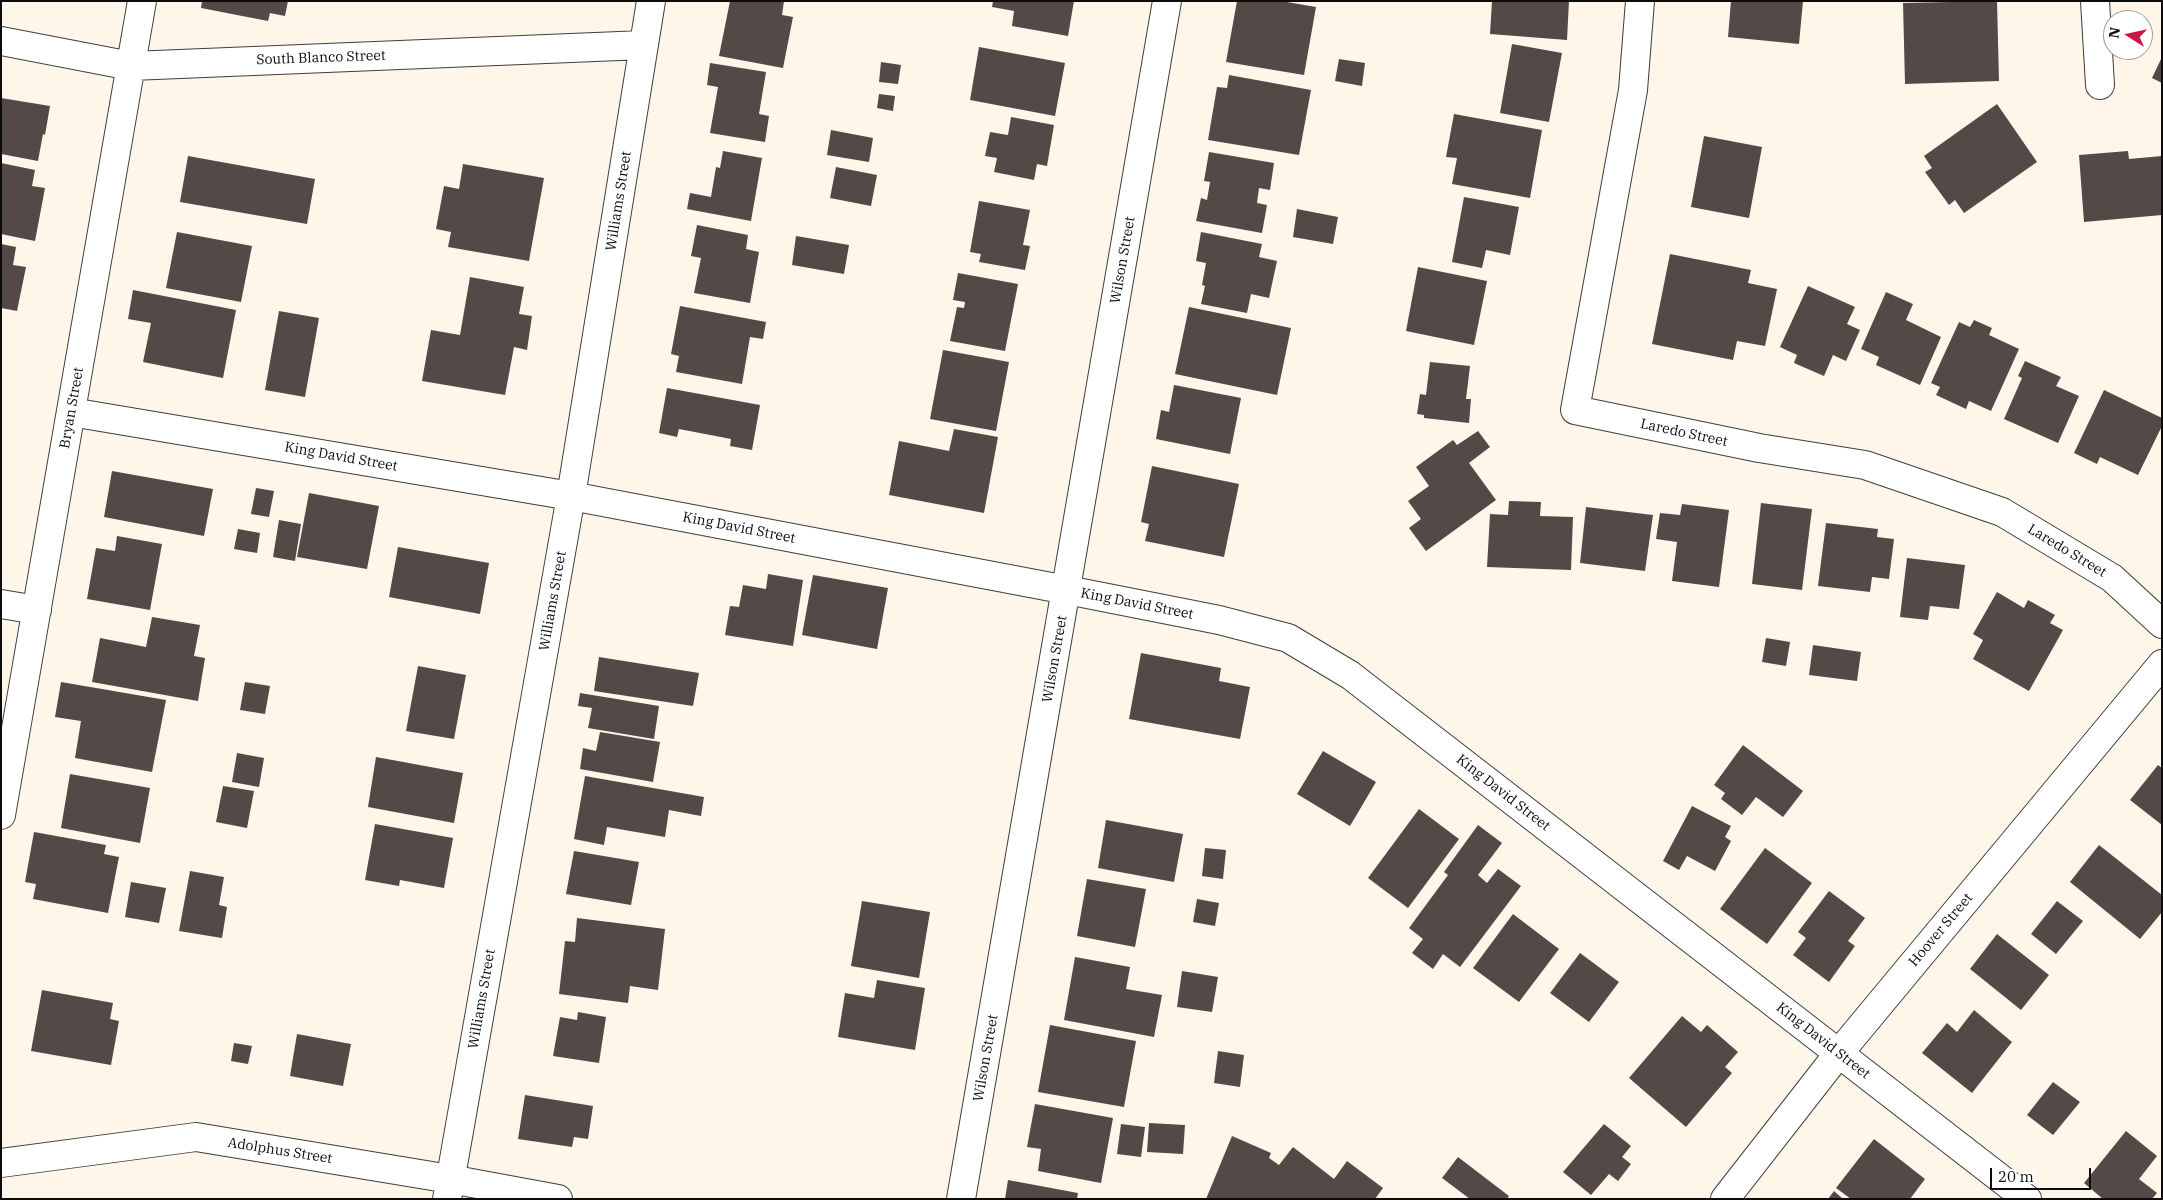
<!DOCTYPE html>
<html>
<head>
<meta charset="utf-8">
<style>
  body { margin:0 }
  #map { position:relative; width:2163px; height:1200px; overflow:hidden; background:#fff6ea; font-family:"IBM Plex Serif",serif }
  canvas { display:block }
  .frame { position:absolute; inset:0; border:2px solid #0b0b0b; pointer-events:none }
  .north { position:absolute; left:2103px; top:10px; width:50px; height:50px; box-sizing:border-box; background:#fff; border:1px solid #9d9d9d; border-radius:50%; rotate:280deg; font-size:14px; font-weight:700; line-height:20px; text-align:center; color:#0b0b0b }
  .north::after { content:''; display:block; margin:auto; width:18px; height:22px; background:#c91647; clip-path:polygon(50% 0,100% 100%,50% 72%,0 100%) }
  .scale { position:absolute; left:1990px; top:1168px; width:101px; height:22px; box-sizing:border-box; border:2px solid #0b0b0b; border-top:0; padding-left:6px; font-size:15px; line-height:18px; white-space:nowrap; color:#0b0b0b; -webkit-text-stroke:4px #fff; paint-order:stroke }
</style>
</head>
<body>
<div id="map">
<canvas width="2163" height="1200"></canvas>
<div class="frame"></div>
<div class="north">N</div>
<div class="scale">20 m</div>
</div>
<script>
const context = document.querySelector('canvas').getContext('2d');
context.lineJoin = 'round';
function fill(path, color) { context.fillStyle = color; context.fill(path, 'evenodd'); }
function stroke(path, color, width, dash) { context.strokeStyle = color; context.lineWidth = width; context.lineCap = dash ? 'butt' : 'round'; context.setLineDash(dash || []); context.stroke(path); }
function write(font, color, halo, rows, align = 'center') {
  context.font = font + ' "IBM Plex Serif",serif'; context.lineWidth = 5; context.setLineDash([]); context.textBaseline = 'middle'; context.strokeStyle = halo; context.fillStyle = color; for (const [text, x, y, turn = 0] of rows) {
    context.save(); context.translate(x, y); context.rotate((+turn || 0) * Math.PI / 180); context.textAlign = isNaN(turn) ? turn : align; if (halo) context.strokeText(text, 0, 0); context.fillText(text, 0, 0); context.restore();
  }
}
const building = new Path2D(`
  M202 1H288L285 16 270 13 268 21 201 8Z
  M730 1H784L782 15 793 17 783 68 719 56Z
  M993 1H1074L1068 36 1012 26 1014 11 992 7Z
  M1237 1H1281L1316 7 1304 75 1226 62Z
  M1492 1H1569L1567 40 1490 34Z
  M1731 1H1803L1799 44 1728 37Z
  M1997 1 1999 81 1905 84 1903 3Z
  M1512 44 1562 53 1549 122 1500 113Z
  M979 47 1065 63 1055 116 970 100Z
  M2162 57V83L2152 78Z
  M1339 59 1365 63 1362 86 1335 81Z
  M881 62 901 65 898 84 879 82Z
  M710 63 766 72 759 114 769 116 765 142 710 133 718 87 707 85Z
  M1229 75 1311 90 1299 155 1208 140 1217 87 1227 88Z
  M879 94 895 96 893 111 877 108Z
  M1 98 50 106 45 135 43 134 38 161 1 154Z
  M1997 104 2037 162 1964 213 1955 200 1949 205 1925 172 1932 168 1924 156Z
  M1454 114 1542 130 1530 198 1452 184 1457 158 1446 157Z
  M1011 117 1054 125 1047 166 1037 164 1034 180 994 172 997 158 985 156 990 132 1008 135Z
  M831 130 873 138 869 162 827 155Z
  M1704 136 1762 147 1749 218 1691 207Z
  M723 151 762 158 751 221 687 209 690 193 711 197 716 167 720 168Z
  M2128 151 2129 159 2162 156V215L2084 222 2079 155Z
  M1209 152 1274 163 1270 190 1259 188 1257 203 1267 205 1262 233 1196 221 1201 198 1207 200 1210 182 1204 181Z
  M188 156 315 179 307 224 180 202Z
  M1 163 35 170 32 186 45 188 35 241 1 234Z
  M463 164 544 178 529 261 448 247 451 232 436 229 444 186 459 189Z
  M836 167 877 175 871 206 830 198Z
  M1464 197 1519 207 1510 255 1486 250 1482 268 1452 262Z
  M979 201 1030 210 1023 245 1030 246 1025 270 979 262 981 254 970 252Z
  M1297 209 1338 217 1333 244 1293 237Z
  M697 225 748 235 746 249 759 252 750 303 694 293 701 258 691 256Z
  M177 232 252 246 241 302 166 288Z
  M1201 232 1262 244 1259 257 1277 261 1269 298 1251 294 1247 313 1201 304 1205 286 1202 285 1206 263 1196 261Z
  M796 236 849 245 844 274 792 265Z
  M1 244 16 247 13 265 26 267 17 311 1 308Z
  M1670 254 1751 270 1748 283 1777 289 1765 346 1737 341 1733 360 1652 344Z
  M1418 267 1487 281 1474 345 1406 331Z
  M958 273 1018 284 1005 351 950 341 957 307 964 308 965 302 953 300Z
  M470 277 524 287 519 314 532 316 527 350 514 347 505 395 422 381 431 330 460 335Z
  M1808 286 1855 307 1847 324 1860 330 1846 361 1833 355 1824 376 1794 363 1797 355 1780 347Z
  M133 290 236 310 223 378 143 362 151 323 128 319Z
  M1886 292 1913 304 1906 320 1941 337 1920 385 1876 365 1879 357 1861 349Z
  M680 306 766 322 763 339 750 337 742 384 676 372 679 356 671 354Z
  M1189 307 1291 328 1277 395 1175 374Z
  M279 311 319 318 305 397 265 390Z
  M1974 320 1992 328 1989 335 2019 349 1991 411 1969 401 1966 409 1936 395 1940 387 1931 383 1959 322 1970 327Z
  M943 350 1009 362 996 431 930 419Z
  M2025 361 2061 377 2056 386 2079 396 2058 443 2004 419 2022 378 2018 376Z
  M1430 362 1470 366 1466 399H1471L1469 423 1424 418V415L1417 414 1420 394 1426 395Z
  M1174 385 1241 398 1230 454 1156 439 1161 410 1169 412Z
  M667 388 760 405 752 450 730 446 731 439 679 429 677 437 659 433Z
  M2104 390 2162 418V426L2138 475 2100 457 2097 464 2074 453Z
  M954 429 998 437 984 513 889 495 899 441 949 451Z
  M1478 431 1490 447 1469 463 1496 500 1426 551 1409 528 1421 519 1408 501 1429 486 1416 467 1453 440 1457 445Z
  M1152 466 1239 484 1224 557 1145 541 1149 524 1141 522Z
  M112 471 213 489 204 536 104 517Z
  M256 488 274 491 269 517 251 514Z
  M309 493 379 506 367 569 297 557Z
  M1509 501 1541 502 1540 516 1573 517 1571 570 1487 567 1490 514 1508 515Z
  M1761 503 1812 509 1802 590 1752 584Z
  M1682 504 1729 510 1719 587 1672 581 1677 542 1656 539 1660 513 1680 515Z
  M1586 507 1653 515 1645 571 1580 563Z
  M279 520 301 524 295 561 273 557Z
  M1826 523 1878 529 1877 537 1894 539 1889 579 1872 577 1870 592 1818 586Z
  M238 529 260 533 257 553 234 549Z
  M117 536 162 544 150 610 87 599 96 548 115 551Z
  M398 547 489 563 480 614 389 597Z
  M1907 558 1965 565 1959 609 1930 606 1928 620 1900 617Z
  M768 574 803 580 793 646 725 635 730 606 739 607 743 585 766 589Z
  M813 575 888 588 877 649 802 635Z
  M1997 592 2024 608 2028 600 2055 615 2050 623 2063 630 2029 691 1973 659 1983 640 1973 634Z
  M152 617 200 625 194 656 205 658 198 701 92 682 100 638 146 647Z
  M1766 638 1790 642 1786 666 1762 662Z
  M1813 645 1861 652 1857 681 1809 675Z
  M1141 653 1221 668 1219 681 1250 687 1240 739 1129 719Z
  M599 657 699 673 693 706 594 691Z
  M418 666 466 675 454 739 406 731Z
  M61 682 166 700 152 772 75 758 81 721 55 717Z
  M245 682 270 686 265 714 240 710Z
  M580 693 659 706 654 739 588 728 592 708 578 706Z
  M600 732 660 742 653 782 580 769 583 748 596 751Z
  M1743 745 1803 791 1783 817 1756 797 1742 815 1721 799 1725 793 1714 785Z
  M1323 751 1376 782 1350 826 1297 794Z
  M237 753 264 758 259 787 232 782Z
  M376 757 463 773 454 823 368 807Z
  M2158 765 2162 768V825L2130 800Z
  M70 774 150 788 140 843 61 828Z
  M585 776 704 797 701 816 669 810 665 837 607 827 604 845 574 839Z
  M223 786 254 791 247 828 216 822Z
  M1692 806 1731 826 1725 837 1731 841 1715 871 1687 856 1679 870 1663 861Z
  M1419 809 1459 839 1408 908 1368 878Z
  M1106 820 1183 834 1174 882 1098 868Z
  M375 824 453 838 444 888 400 880 399 886 365 880Z
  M1478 825 1502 843 1478 875 1487 883 1498 869 1521 886 1460 967 1443 954 1433 969 1412 953 1423 939 1409 928 1448 875 1444 872Z
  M34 832 106 845 104 854 119 857 108 913 33 899 36 884 25 882Z
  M2099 845 2162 895V912L2140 939 2070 882Z
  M1205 848 1226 850 1223 879 1202 876Z
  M1765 848 1812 883 1767 944 1720 909Z
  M574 851 639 862 631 905 566 894Z
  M190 871 224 877 219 905 227 907 222 938 179 931Z
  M1087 879 1146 889 1135 947 1077 936Z
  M131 882 166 888 159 923 125 917Z
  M1829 891 1865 918 1848 941 1855 946 1829 982 1793 955 1806 938 1798 932Z
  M1197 899 1219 903 1215 926 1193 922Z
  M862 901 930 912 919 978 851 966Z
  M2057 901 2083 921 2056 954 2031 934Z
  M1513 914 1559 949 1519 1002 1473 968Z
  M577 918 665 929 658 990 630 986 628 1003 559 994 565 941 575 942Z
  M1997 934 2049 975 2021 1010 1970 969Z
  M1580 953 1619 982 1589 1022 1550 993Z
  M1075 957 1130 967 1126 989 1162 995 1154 1037 1064 1020Z
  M1182 971 1218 977 1212 1012 1177 1007Z
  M877 980 925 988 915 1050 838 1037 845 993 874 998Z
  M42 990 113 1003 110 1019 119 1021 111 1065 31 1051Z
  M1974 1010 2012 1042 1972 1093 1922 1053 1947 1023 1957 1032Z
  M578 1012 606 1017 599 1063 553 1056 560 1017 577 1020Z
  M1682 1016 1701 1032 1707 1025 1738 1052 1725 1067 1732 1073 1686 1127 1629 1078Z
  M1050 1025 1136 1041 1124 1107 1038 1092Z
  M297 1034 351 1044 343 1086 290 1076Z
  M234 1043 252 1046 248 1064 231 1061Z
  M1218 1051 1244 1055 1240 1087 1214 1083Z
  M2053 1082 2080 1102 2053 1135 2027 1115Z
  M525 1095 593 1106 588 1139 574 1137 572 1147 518 1139Z
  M1035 1104 1113 1118 1101 1183 1038 1171 1041 1149 1027 1147Z
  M1149 1123 1185 1125 1183 1154 1147 1152Z
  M1121 1124 1145 1127 1141 1157 1117 1154Z
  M1604 1124 1631 1146 1622 1157 1631 1164 1618 1181 1609 1174 1591 1195 1563 1172Z
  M2126 1131 2157 1156 2139 1179 2157 1193 2152 1199H2103L2084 1183Z
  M1232 1136 1271 1153 1269 1158 1279 1165 1293 1147 1334 1179 1347 1161 1383 1188 1375 1199H1206Z
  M1874 1139 1925 1179 1910 1199H1851L1836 1188Z
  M1458 1157 1509 1196 1507 1199H1470L1442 1178Z
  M1008 1180 1078 1193 1077 1199H1005Z
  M1834 1191 1843 1199H1828Z`);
const minor = new Path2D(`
  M1640 1 1633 90 1575 410 1759 448 1865 465 2002 512 2112 578 2162 624
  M2095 1 2100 85
  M1 41 131 66 644 45
  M71 412 571 496 1067 590 1219 620 1288 638 1350 675 2027 1199
  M1 604 37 610
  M1 815 142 1
  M1 1163 196 1137 450 1179 558 1199
  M447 1199 571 496 651 1
  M961 1199 1167 1
  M1725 1199 1839 1053 2162 664`);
const streetNames = [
  ["South Blanco Street",321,58,-2],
  ["Williams Street",619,201,-81],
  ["Wilson Street",1123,260,-80],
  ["Bryan Street",72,408,-80],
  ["Laredo Street",1684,433,12],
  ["King David Street",341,457,10],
  ["King David Street",739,528,11],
  ["Laredo Street",2067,551,31],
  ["Williams Street",553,601,-80],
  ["King David Street",1137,604,11],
  ["Wilson Street",1055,659,-80],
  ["King David Street",1503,793,38],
  ["Hoover Street",1941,930,-50],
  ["Williams Street",482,999,-80],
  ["King David Street",1823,1041,38],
  ["Wilson Street",986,1058,-80],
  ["Adolphus Street",280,1151,9]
];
fill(building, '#554947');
stroke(minor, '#3e3e3e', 30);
stroke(minor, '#fff', 28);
write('14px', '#0b0b0b', '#fff', streetNames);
</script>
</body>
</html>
